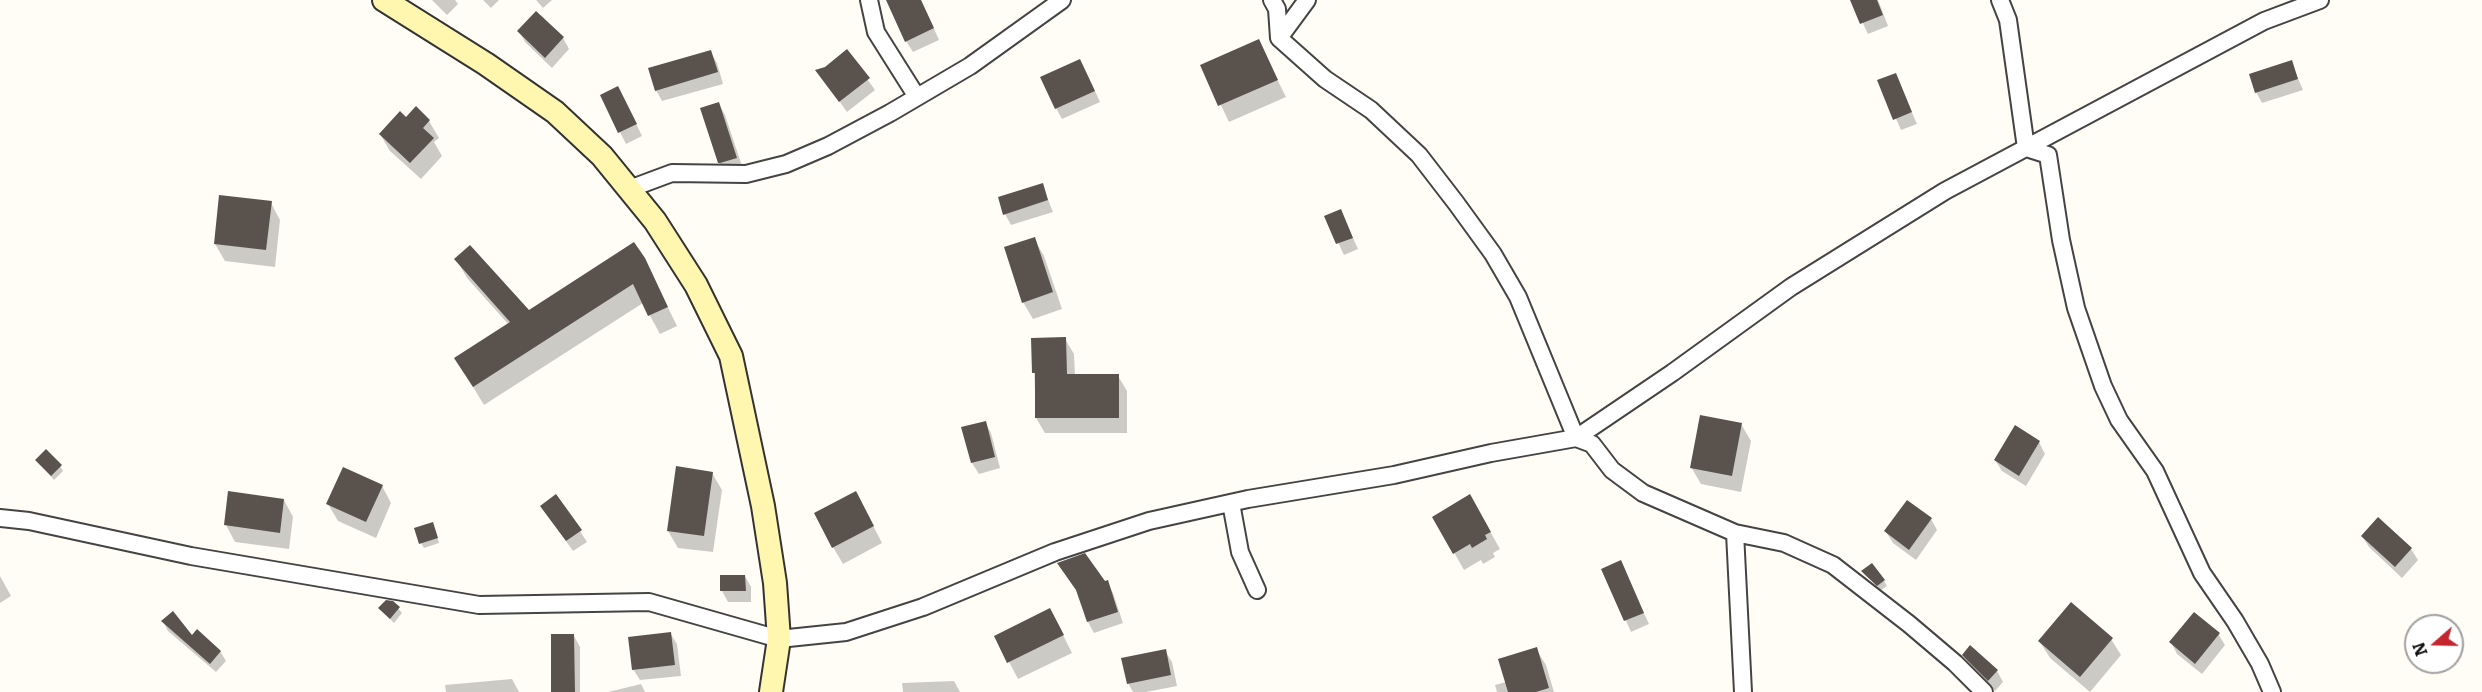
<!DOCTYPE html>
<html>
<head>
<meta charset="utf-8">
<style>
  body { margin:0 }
  #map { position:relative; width:2482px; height:692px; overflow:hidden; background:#fffdf5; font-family:Literata,serif }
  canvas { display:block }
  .north { position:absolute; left:2404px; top:614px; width:60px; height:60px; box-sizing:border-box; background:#fff; border:2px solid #a0a0a0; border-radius:50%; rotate:250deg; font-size:16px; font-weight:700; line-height:24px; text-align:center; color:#111 }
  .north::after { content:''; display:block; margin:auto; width:21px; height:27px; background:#c4262e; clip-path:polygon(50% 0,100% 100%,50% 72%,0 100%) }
</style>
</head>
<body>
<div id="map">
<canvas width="2482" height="692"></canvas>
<div class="north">N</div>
</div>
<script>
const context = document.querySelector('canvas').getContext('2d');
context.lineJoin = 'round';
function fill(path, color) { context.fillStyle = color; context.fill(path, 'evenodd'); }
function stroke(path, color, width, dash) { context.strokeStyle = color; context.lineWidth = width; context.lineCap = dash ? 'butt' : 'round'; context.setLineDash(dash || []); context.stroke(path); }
const shadow = new Path2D(`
  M432 0H455L458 4 447 15Z
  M483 0H499L491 8Z
  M536 0H552L543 8Z
  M898 0H921L939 40 913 52 906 41Z
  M1852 0H1878L1888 26 1868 34Z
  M519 31 563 38 569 49 552 68 525 42Z
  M1258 41 1286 97 1229 122 1202 66Z
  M710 51 717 63 723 84 662 101 656 90Z
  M847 51 875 90 847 112 818 71 825 69Z
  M2291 62 2303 90 2262 103 2256 92Z
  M1086 72 1100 102 1062 119 1056 108Z
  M1895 74 1917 124 1901 130 1879 81Z
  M602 96 624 99 642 136 626 144Z
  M719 104 725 115 743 169 726 174 719 163Z
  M406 119 429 121 439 138 434 142 442 156 421 179 390 151 380 134Z
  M1042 185 1053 212 1011 225 1005 214Z
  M271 203 280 220 275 267 225 261 215 244Z
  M1341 211 1358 249 1344 255 1326 217Z
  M1034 239 1044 256 1062 309 1033 319 1023 302Z
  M456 259 528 312 644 259 677 326 660 334 643 303 484 405 456 359 509 325 467 278Z
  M1033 339H1065L1074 354 1075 376H1118L1127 391V433H1045L1036 418Z
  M985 422 991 433 1000 468 979 474 972 463Z
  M1741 424 1751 441 1741 492 1701 484 1691 467Z
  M2039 442 2045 454 2026 486 2002 471 1995 460Z
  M37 460 60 466 63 471 54 480Z
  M712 473 722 490 713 552 678 548 668 531Z
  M382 486 391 503 376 538 338 521 328 504Z
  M1470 496 1500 549 1493 553 1495 557 1483 564 1481 560 1464 570 1434 517Z
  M284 500 293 517 289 549 235 542 226 525Z
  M865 510 882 543 843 564 833 547Z
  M549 517 580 531 587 542 573 551Z
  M1931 519 1937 530 1916 560 1893 543 1886 532Z
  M435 529 439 543 424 548 421 543Z
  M2362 536 2411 549 2418 560 2402 578 2369 547Z
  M1620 562 1649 624 1631 632 1603 569Z
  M1863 572 1884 581 1887 586 1881 590Z
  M0 576 11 596 0 603Z
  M745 576 751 587V602H728L722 591Z
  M1107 582 1113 593 1123 623 1094 633 1088 622 1105 583Z
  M393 602 402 613 394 623 380 609Z
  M163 621 220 651 226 661 216 672 168 631Z
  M1059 627 1072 653 1018 679 996 637Z
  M670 633 677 644 681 676 640 680 633 669Z
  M2218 634 2225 645 2202 674 2177 654 2171 642Z
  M574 636 580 647V692H553Z
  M2111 639 2121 655 2090 692 2050 658 2040 642Z
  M1536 649 1546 665 1554 692H1497L1495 685 1506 682Z
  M1165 651 1172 662 1177 686 1146 692H1133L1128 683Z
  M1963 655 1997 671 2003 682 1995 691 1970 666Z
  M512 679 519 692H446L445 685Z
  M954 681 960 692H903L902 683Z
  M641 684 645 692H608Z`);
const building = new Path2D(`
  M886 0H921L934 28 905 42Z
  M1850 0H1877L1883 15 1860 24Z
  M536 11 564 37 545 58 517 31Z
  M1259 39 1278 80 1218 106 1200 65Z
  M847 49 870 78 839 102 815 70 825 67Z
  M711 50 718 72 655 91 648 68Z
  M1080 59 1095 91 1055 109 1040 77Z
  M2292 60 2298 79 2255 93 2249 74Z
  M1896 73 1912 112 1893 120 1877 80Z
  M618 86 637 124 618 133 600 95Z
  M719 102 737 158 720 163H718L700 108Z
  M416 106 430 120 423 128 434 138 410 163 379 134 400 111 406 117Z
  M1043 183 1048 200 1003 215 998 197Z
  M219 195 272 201 266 250 214 244Z
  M1341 209 1353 238 1336 244 1324 216Z
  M1035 237 1053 292 1022 303 1004 247Z
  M634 242 645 258 668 307 648 316 633 284 473 387 454 358 510 322 454 259 470 245 529 310Z
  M1066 337 1067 374H1119V418H1035V373H1032L1031 338Z
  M1700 415 1742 423 1732 476 1690 468Z
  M986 421 995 457 971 463 961 427Z
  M2015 425 2040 441 2019 476 1994 460Z
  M46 449 62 465 51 476 35 460Z
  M676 466 713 472 704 536 667 531Z
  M343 467 383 485 366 522 326 504Z
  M228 491 284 499 280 533 224 525Z
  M856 491 874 526 832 548 814 513Z
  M556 494 582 530 566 541 540 506Z
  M1470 494 1491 532 1485 535 1487 539 1472 548 1470 544 1453 554 1432 517Z
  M1907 500 1932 518 1909 550 1884 531Z
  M2378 517 2412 548 2395 567 2361 536Z
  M433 522 438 538 419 544 414 528Z
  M1085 553 1105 581 1108 580 1118 612 1087 622 1076 590 1057 563Z
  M1621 560 1644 613 1624 621 1601 569Z
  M1872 563 1885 580 1877 586 1861 571Z
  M720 575H745L746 591H720Z
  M386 600 393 601 400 607 390 619 378 608Z
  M2071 602 2113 638 2080 677 2038 641Z
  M1050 608 1064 635 1007 663 994 636Z
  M173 611 192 635 197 629 221 651 210 664 161 621Z
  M2194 612 2220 633 2195 664 2169 642Z
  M671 632 675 665 632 670 628 637Z
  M551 634H574L575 692H551Z
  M1970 645 1998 670 1988 681 1962 655Z
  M1537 647 1549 688 1536 692H1508L1498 659Z
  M1166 649 1171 675 1127 684 1121 658Z`);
const street = new Path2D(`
  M869 0 876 32 917 97
  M1272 0 1277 9 1279 38 1325 79 1371 110 1419 155 1456 203 1493 254 1518 297 1576 438 1592 444 1612 470 1643 493 1735 533 1784 543 1833 565 1909 624 1955 663 1984 692
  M2000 0 2008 20 2026 148 2048 155 2061 240 2076 308 2103 386 2119 420 2155 471 2202 573 2235 621 2260 664 2272 692
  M1279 38 1307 0
  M629 189 672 173 746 174 786 164 828 146 890 113 970 66 1062 0
  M1231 503 1240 552 1257 590
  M0 518 29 521 191 556 479 605 649 602 779 639 846 632 923 607 1055 552 1149 521 1248 499 1394 475 1491 453 1576 438 1672 373 1791 287 1945 191 2264 21 2320 0
  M1735 533 1743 692`);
const secondary = new Path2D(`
  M384 0 486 64 555 112 602 156 655 221 696 285 731 356 763 506 775 583 779 639 771 692`);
fill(shadow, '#0003');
fill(building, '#5a524d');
stroke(street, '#444', 20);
stroke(secondary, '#333', 26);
stroke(street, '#fff', 16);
stroke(secondary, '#fff6b0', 22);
</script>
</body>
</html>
